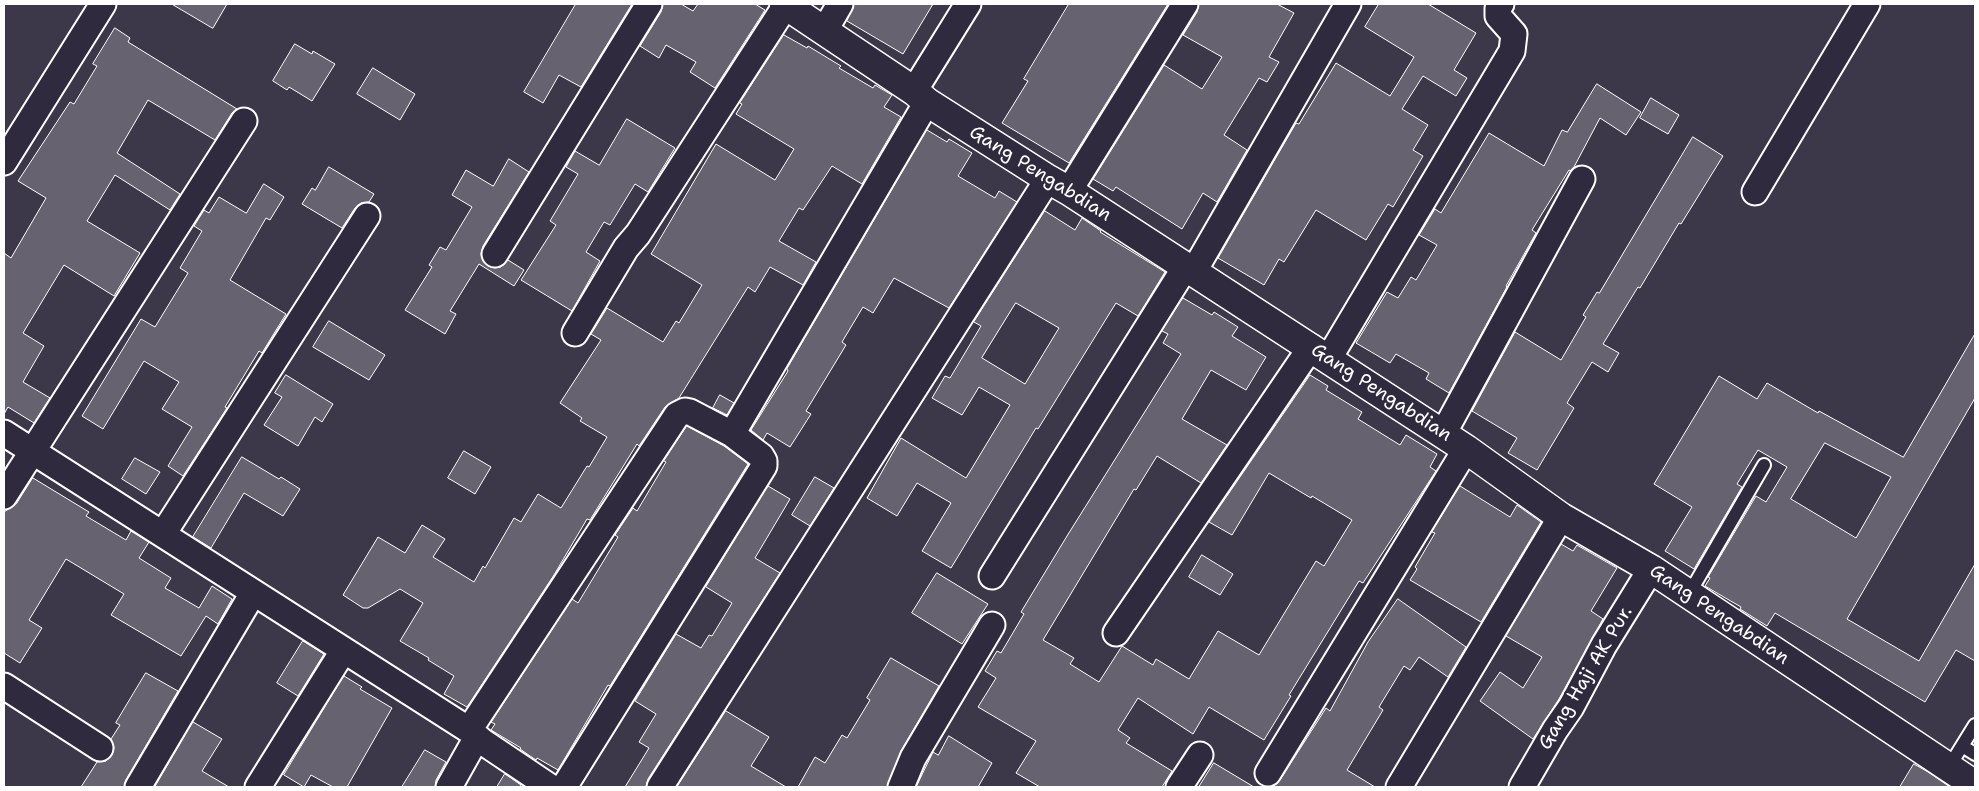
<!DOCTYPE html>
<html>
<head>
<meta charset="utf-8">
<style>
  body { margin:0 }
  #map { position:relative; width:1979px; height:791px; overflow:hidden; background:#3c3749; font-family:"Shantell Sans",sans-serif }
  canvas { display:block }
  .frame { position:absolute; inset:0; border:5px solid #fff; pointer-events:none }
</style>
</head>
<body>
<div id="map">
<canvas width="1979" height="791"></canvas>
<div class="frame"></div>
</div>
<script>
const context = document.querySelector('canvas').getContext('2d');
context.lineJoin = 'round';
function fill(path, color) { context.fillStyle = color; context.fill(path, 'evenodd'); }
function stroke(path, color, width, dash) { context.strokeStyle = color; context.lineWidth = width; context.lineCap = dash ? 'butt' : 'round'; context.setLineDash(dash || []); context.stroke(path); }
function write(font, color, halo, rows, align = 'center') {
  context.font = font + ' "Shantell Sans",sans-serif'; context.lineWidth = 5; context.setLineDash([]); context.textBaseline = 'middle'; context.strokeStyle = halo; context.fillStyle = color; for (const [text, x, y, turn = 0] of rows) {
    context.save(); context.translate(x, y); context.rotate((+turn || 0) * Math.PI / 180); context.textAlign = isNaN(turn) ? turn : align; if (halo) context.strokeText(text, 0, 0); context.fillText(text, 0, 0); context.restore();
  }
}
const building = new Path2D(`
  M172 4H227L213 28Z
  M576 4H632L581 87 559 75 543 103 524 92Z
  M663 4H681L693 11 698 4H755L765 10 715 88 690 72 696 62 666 45 659 58 640 46 661 12Z
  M854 4H933L903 54 847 21Z
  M1069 4H1168L1069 163 1002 123 1028 81 1024 79Z
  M1199 4H1277L1294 13 1269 57 1279 62 1267 82 1259 78 1224 135 1247 150 1217 202 1203 193 1182 229 1116 187 1113 191 1093 179 1164 65 1202 89 1222 57 1183 35 1197 12Z
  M1379 4H1428L1476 33 1454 70 1467 78 1456 96 1423 76 1402 109 1428 125 1413 150 1423 156 1393 207 1388 204 1366 240 1316 210 1284 262 1279 259 1264 285 1218 258 1296 123 1299 124 1336 63 1390 96 1414 57 1365 27Z
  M115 28 130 38 128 42 237 109 232 113 215 140 148 100 117 153 180 194 170 210 115 175 87 221 140 253 114 296 64 265 23 333 44 346 23 382 50 398 34 423 8 407 4 414V253L11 258 46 198 18 181 70 102 74 104 97 66 93 64Z
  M784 35 807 48 808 46 841 66 839 68 873 88 875 85 892 95 884 107 901 117 862 184 832 166 803 210 799 208 779 241 816 262 803 285 770 267 755 292 748 287 679 398 665 407 639 446 637 444 590 520 587 519 554 575 467 707 444 694 454 676 428 660 429 658 400 641 423 603 400 589 368 608H363L343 595 378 537 405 553 422 525 445 539 433 557 474 582 483 566 485 568 514 518 521 522 538 494 561 508 587 466 589 467 607 437 580 421 582 418 560 403 601 340 591 334 607 308 663 342 676 321 679 323 702 285 651 254 716 144 775 180 794 149 736 114 742 104 740 103Z
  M295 44 312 54 313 51 335 64 312 101 289 87 287 90 273 81Z
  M373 68 415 94 400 120 357 94Z
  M1597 84 1641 112 1626 135 1600 118 1574 167 1571 171 1569 170 1532 230 1536 233 1506 286 1507 287 1449 393 1426 379 1429 373 1396 354 1390 363 1356 343 1387 292 1398 298 1411 277 1416 280 1437 245 1419 235 1435 209 1441 213 1489 133 1544 166 1562 130 1567 132Z
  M1651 98 1679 115 1668 134 1640 118Z
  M627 119 675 148 648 192 635 184 610 225 604 222 586 252 600 261 572 311 521 280 556 225 550 221 578 174 566 167 575 151 599 165Z
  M927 130 947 142 949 139 972 153 958 176 995 198 999 191 1017 202 949 308 894 278 873 313 863 307 842 342 846 345 806 411 811 414 790 447 767 433 763 440 751 430 788 371 787 369Z
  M1693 137 1723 156 1681 224 1679 223 1640 288 1638 287 1603 344 1619 353 1608 372 1592 362 1567 403 1574 408 1537 470 1508 453 1517 438 1472 411 1515 332 1561 360 1586 317 1583 315 1597 292 1599 293Z
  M509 159 529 172 483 246 481 254 483 261 488 266 495 268 501 267 508 260 524 270 514 286 479 264 450 311 456 314 445 334 405 310 432 267 429 265 440 247 446 250 472 207 452 195 466 170 493 186Z
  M329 167 374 194 369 202 361 203 355 208 342 228 302 204 312 188 315 190Z
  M264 184 284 197 270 220 266 218 230 280 286 314 262 353 259 351 225 407 227 408 183 476 168 466 192 427 162 409 179 382 144 361 103 429 82 416 141 319 155 327 188 273 180 268 202 231 194 226 204 210 209 213 219 197 246 213Z
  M1045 211 1075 230 1082 218 1101 231 1100 232 1165 272 1138 316 1116 303 1038 429 1036 428 951 568 922 551 951 503 917 483 897 516 867 498 901 438 966 478 1010 405 979 387 962 415 932 398 945 376 950 378 981 326 974 322ZM1016 303 1059 328 1025 384 982 358Z
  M1183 298 1212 315 1214 312 1238 327 1232 336 1266 357 1246 390 1211 370 1182 419 1227 445 1201 483 1157 456 1136 490 1134 489 1043 640 1074 658 1070 664 1099 682 1122 646 1153 665 1156 659 1189 679 1218 631 1259 655 1316 561 1324 566 1352 520 1312 496 1311 498 1269 473 1232 535 1209 522 1310 375 1328 386 1326 390 1362 412 1358 419 1400 445 1406 435 1437 454 1430 467 1436 471 1363 583 1359 581 1289 695 1291 696 1264 740 1209 707 1193 734 1138 698 1118 730 1130 738 1126 743 1172 771 1162 787H1040L1016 773 1036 741 978 707 996 678 985 671 997 651 1001 653 1024 614 1021 612 1067 536 1181 354 1163 343 1168 334 1162 331Z
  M329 321 385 355 369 380 313 347Z
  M1975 334V398L1847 619 1919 661 1975 564V661L1956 650 1925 702 1775 613 1767 626 1740 609 1741 607 1705 586 1710 578 1708 577 1756 496 1766 502 1787 467 1758 450 1737 484 1742 487 1694 569 1665 551 1692 507 1654 484 1719 376 1757 399 1767 383 1818 413 1819 411 1903 457ZM1825 443 1891 477 1856 538 1791 499Z
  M286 375 333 404 322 422 315 417 298 446 264 425 282 397 275 393Z
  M720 395 734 403 727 415 713 408Z
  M687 426 724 446 748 464 610 686 608 685 558 770 537 758 536 760 520 749 521 748 491 730 495 724 491 722 572 599 578 603 618 537 615 535 633 508 637 511 666 462 664 461Z
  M464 451 491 467 475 494 448 478Z
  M242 457 279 479 281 477 300 489 283 516 244 493 211 548 193 537Z
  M135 458 160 472 146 494 122 479Z
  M815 477 834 488 810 526 792 515Z
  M33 478 89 512 86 516 126 540 131 531 149 542 139 558 171 578 165 588 199 608 212 586 232 599 218 624 206 616 181 656 111 615 124 594 66 559 29 620 42 628 20 663 4 653V512L16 504Z
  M768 486 790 499 755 558 780 573 648 779 646 787H625L649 748 639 742 656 714 635 701 676 634 701 648 709 635 712 636 732 603 706 587Z
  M1460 486 1510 517 1517 505 1541 522 1481 622 1410 580 1417 569 1415 567 1435 533 1432 532Z
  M1561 544 1573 551 1577 545 1617 568 1591 611 1603 619 1559 699 1533 739 1480 701 1500 672 1523 688 1542 657 1506 636Z
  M1202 555 1233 574 1220 595 1189 577Z
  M937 573 988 604 962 644 912 613Z
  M1398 599 1466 647 1448 677 1419 657 1410 670 1404 666 1379 707 1383 710 1347 770 1375 787H1268L1275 785 1280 780 1326 708 1330 711 1368 642Z
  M303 641 324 654 298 696 277 683Z
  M891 658 939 686 901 751 887 787H798L815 757 825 763 842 735 847 738 870 700 867 698Z
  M146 673 178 691 126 780 124 787H81L97 762 106 761 112 755 114 748 111 739 120 725 116 723Z
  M344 676 362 687 360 689 392 708 347 787H333L311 775 304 787 284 775Z
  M726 711 769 737 751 766 786 787H677Z
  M193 722 222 739 202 771 229 787H155Z
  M949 736 992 763 978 787H916L933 752 938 755Z
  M425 750 446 762 436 780 435 787H402Z
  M1214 763 1254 787H1199Z
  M1914 764 1928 772 1950 787H1900Z
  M505 774 521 785 520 787H497Z`);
const service = new Path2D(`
  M1689 594 1764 465
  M1962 746 1975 754
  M1949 767 1975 725`);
const minor = new Path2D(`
  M825 30 840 4
  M914 91 968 4
  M4 162 103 4
  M1069 191 1185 4
  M1755 192 1867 4
  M495 254 649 4
  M1194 271 1348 4
  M575 333 626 248 638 234 786 5
  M1329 358 1512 51 1514 34 1498 16V8L1501 4
  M4 433 469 730 483 742 550 787
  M1443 434 1582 179
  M4 496 244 121
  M163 534 367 216
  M992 576 1186 266
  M1116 633 1311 347
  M4 686 100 748
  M469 730 677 415 685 411 690 412 732 434 927 102
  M1268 773 1466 449
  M138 787 253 593
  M258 787 343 651
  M449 787 477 737
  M564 787 764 466V461L761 456 732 434
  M660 787 1048 179
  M901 787 913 758 992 625
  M1179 787 1200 755
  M1399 787 1561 517
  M1522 787 1555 730 1571 707 1604 645 1651 569`);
const tertiary = new Path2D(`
  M784 4 914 91 927 102 1048 179 1069 191 1466 449 1561 517 1651 569 1975 785`);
const streetNames = [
  ["Gang Pengabdian",1040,174,32],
  ["Gang Pengabdian",1381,393,33],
  ["Gang Pengabdian",1719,615,34],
  ["Gang Haji AK Pur.",1586,678,-59]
];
fill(building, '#666270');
stroke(building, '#fff', 1);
stroke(service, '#fff', 16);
stroke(minor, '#fff', 29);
stroke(tertiary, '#fff', 31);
stroke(service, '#2f2a3d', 12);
stroke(minor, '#2f2a3d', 25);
stroke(tertiary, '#2f2a3d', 28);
write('19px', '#fff', '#2f2a3d', streetNames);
</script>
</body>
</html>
